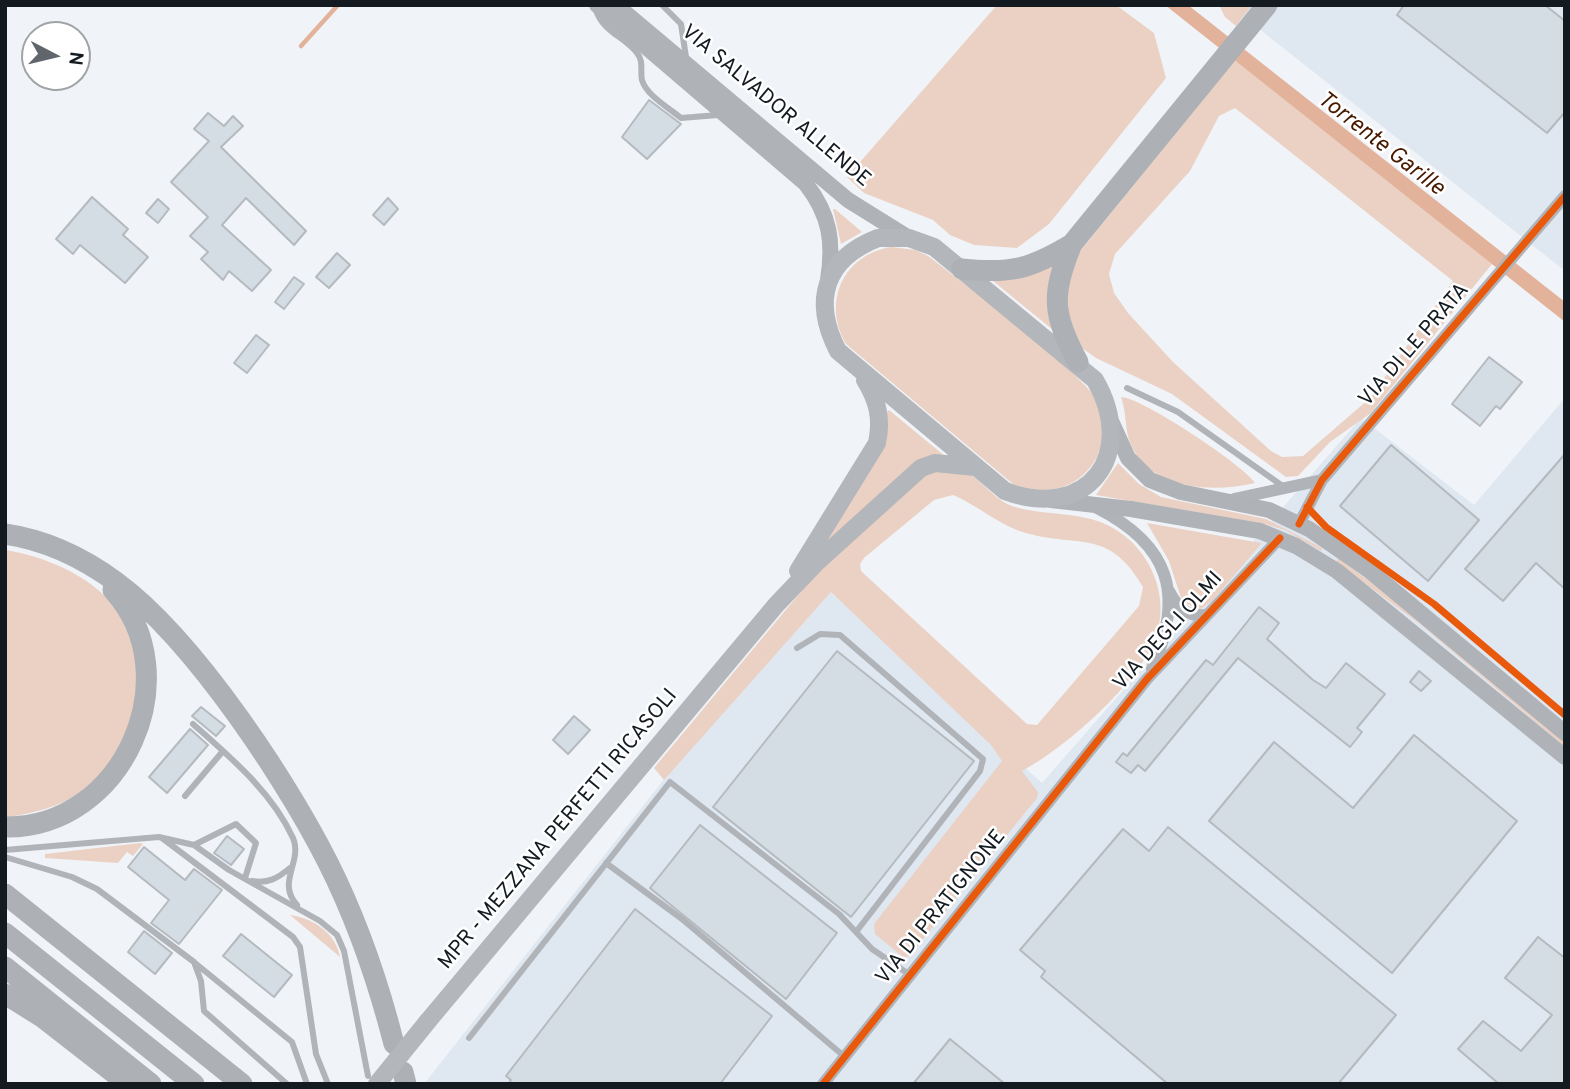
<!DOCTYPE html>
<html>
<head>
<meta charset="utf-8">
<style>
  body { margin:0 }
  #map { position:relative; width:1570px; height:1089px; overflow:hidden; background:#f0f4f8; font-family:Overpass,sans-serif }
  canvas { display:block }
  .frame { position:absolute; inset:0; border:7px solid #131a20; pointer-events:none }
  .north { position:absolute; left:21px; top:21px; width:70px; height:70px; box-sizing:border-box; background:#fff; border:2px solid #a1a3a6; border-radius:50%; rotate:97deg; font-size:19px; font-weight:700; line-height:28px; text-align:center; color:#131a20 }
  .north::after { content:''; display:block; margin:auto; width:24px; height:32px; background:#60666c; clip-path:polygon(50% 0,100% 100%,50% 72%,0 100%) }
</style>
</head>
<body>
<div id="map">
<canvas width="1570" height="1089"></canvas>
<div class="frame"></div>
<div class="north">N</div>
</div>
<script>
const context = document.querySelector('canvas').getContext('2d');
context.lineJoin = 'round';
function fill(path, color) { context.fillStyle = color; context.fill(path, 'evenodd'); }
function stroke(path, color, width, dash) { context.strokeStyle = color; context.lineWidth = width; context.lineCap = dash ? 'butt' : 'round'; context.setLineDash(dash || []); context.stroke(path); }
function write(font, color, halo, rows, align = 'center') {
  context.font = font + ' Overpass,sans-serif'; context.lineWidth = 5; context.setLineDash([]); context.textBaseline = 'middle'; context.strokeStyle = halo; context.fillStyle = color; for (const [text, x, y, turn = 0] of rows) {
    context.save(); context.translate(x, y); context.rotate((+turn || 0) * Math.PI / 180); context.textAlign = isNaN(turn) ? turn : align; if (halo) context.strokeText(text, 0, 0); context.fillText(text, 0, 0); context.restore();
  }
}
const built = new Path2D(`
  M1229 5H1565V271Z
  M1565 398V1084H424L669 773 831 592 1042 783 1361 418 1474 505Z`);
const green = new Path2D(`
  M997 5H1116L1154 33 1166 78 1049 224 1017 248 974 245 950 235 933 220 864 193 847 177Z
  M1219 5H1252L1236 26 1225 17Z
  M1235 60 1492 264 1371 413 1330 442 1298 476 1286 477 1172 394 1096 358 1079 346 1064 298 1077 255ZM1235 108 1453 281 1370 398 1303 456 1282 457 1271 451 1173 362 1128 313 1114 293 1109 274 1115 254 1190 171 1219 116Z
  M833 209H835L862 232 841 244Z
  M891 247 916 250 928 256C957 278 1088 377 1098 402 1108 427 1104 457 1083 475 1063 493 1037 493 1013 484L846 344C822 302 843 255 891 247Z
  M1056 262 1053 330 993 281Z
  M1121 397C1141 397 1245 466 1255 483 1213 493 1151 490 1131 445 1124 429 1127 413 1121 397Z
  M889 410 946 457 812 562 886 413Z
  M1118 463 1139 484 1161 497 1266 519 1322 548 1321 551 1285 530 1265 524 1096 495Z
  M931 470C940 471 954 469 963 471 980 477 994 501 1015 507 1046 516 1084 511 1113 528 1152 550 1172 600 1154 642 1134 687 1065 748 1022 771L1038 792 1037 798 910 955 904 958 875 934 874 924 1002 761 991 745 831 592 664 780 654 768 814 576ZM953 495C977 505 1000 526 1026 533 1079 548 1109 528 1143 587L1139 606 1037 725 1027 724 861 571 860 564 864 558 934 500Z
  M1147 523 1261 543V544L1213 600 1199 610 1182 601 1169 561Z
  M5 550C43 556 84 573 110 601 119 610 123 622 128 634 150 691 130 755 81 792 59 808 31 813 5 818Z
  M1338 558 1414 614 1565 742V747L1420 624 1336 562Z
  M140 843 143 844 133 856 127 852 118 863 45 858V854Z
  M290 915C313 918 336 933 340 957Z`);
const water = new Path2D(`
  M1165 5H1188L1565 302V322Z`);
const stream = new Path2D(`
  M301 46 338 5`);
const building = new Path2D(`
  M1404 5H1545L1565 21V112L1547 133 1397 15Z
  M649 100 681 124 647 159 622 137Z
  M208 113 224 126 233 116 243 126 221 147 306 231 294 245 246 198 222 225 271 270 252 291 229 271 223 280 201 259 208 252 190 236 208 217 171 182 209 141 194 129Z
  M92 197 128 229 123 235 148 257 125 283 80 245 73 254 56 239Z
  M388 198 398 209 384 225 373 215Z
  M158 199 169 209 158 223 146 213Z
  M337 253 350 265 329 288 316 277Z
  M294 277 304 284 284 309 275 302Z
  M256 335 269 345 247 373 234 363Z
  M1489 357 1522 382 1500 409 1496 406 1480 426 1452 404Z
  M1391 445 1479 520 1428 581 1340 506Z
  M1565 454V589L1536 563 1503 601 1465 569Z
  M1259 607 1279 623 1267 639 1313 680 1326 688 1346 663 1385 694 1357 728 1362 732 1350 747 1238 658 1145 771 1138 765 1131 773 1116 762 1123 753 1127 756 1206 660 1213 665Z
  M837 651 974 761 851 917 713 807Z
  M1419 671 1431 681 1421 691 1410 682Z
  M201 707 225 726 216 736 192 716Z
  M574 716 590 730 568 754 553 740Z
  M190 729 208 745 167 793 149 777Z
  M1414 735 1517 821 1392 973 1209 821 1274 742 1353 808Z
  M700 825 837 933 786 999 650 888Z
  M1168 827 1396 1015 1338 1084H1168L1041 977 1045 971 1020 950 1123 829 1149 851Z
  M227 836 244 849 231 865 214 853Z
  M144 847 185 880 194 869 222 890 179 944 151 923 169 900 128 867Z
  M635 909 772 1016 720 1084H508L511 1080 506 1076Z
  M144 931 172 953 155 974 128 952Z
  M241 934 292 975 274 997 223 956Z
  M1538 937 1565 958V1084H1499L1458 1049 1483 1021 1521 1051 1552 1015 1505 978Z
  M950 1039 1005 1084H913Z`);
const lane = new Path2D(`
  M662 5 681 24 686 57
  M596 10C603 32 625 37 637 53 644 61 640 71 642 80 646 95 669 108 681 118L718 115
  M1127 388 1178 412 1284 487
  M797 648 820 634 840 635 983 759 980 771 856 932
  M193 724C230 757 272 792 293 838 303 862 276 882 297 905
  M185 796 223 751
  M162 838 293 937 300 947 316 1054 328 1084
  M194 845 236 824 256 843 245 878
  M5 850 159 837 194 845 229 870 320 921 337 935 344 951 368 1076
  M5 857 72 877 97 889 194 962 201 981 204 1011 287 1084
  M606 863 682 919 845 1057
  M252 881C268 884 278 878 290 868
  M195 963 292 1042 307 1084
  M469 1038 670 782 839 914 872 949 910 975`);
const street = new Path2D(`
  M1234 499 1322 480
  M1097 508C1170 545 1185 595 1152 669
  M1299 524 1322 480 1565 196
  M1169 591C1177 607 1187 617 1205 615
  M823 1084 1147 679 1280 538`);
const secondary = new Path2D(`
  M597 5 806 184C830 215 834 242 828 280
  M616 5 848 200 909 238
  M1112 423 1128 458 1150 480 1181 492 1269 510 1309 529 1370 571 1565 733
  M1051 500 1131 509 1260 531 1296 546 1337 571 1565 757`);
const primary = new Path2D(`
  M878 238H909L934 247 1095 380C1138 454 1088 522 1005 491L838 351C812 301 824 259 878 238Z
  M798 571 877 443C882 419 878 401 865 380
  M428 1021 776 605 817 562 921 468 935 463 975 467`);
const highway = new Path2D(`
  M962 269C1012 274 1030 269 1072 244
  M1078 362C1052 314 1051 294 1072 244L1267 5
  M5 534C46 540 82 557 116 582 195 640 294 790 336 879 360 930 380 989 394 1044
  M5 827C123 829 191 676 113 590
  M5 894 242 1084
  M5 933 194 1084
  M5 967 151 1084
  M5 994 42 1017 128 1084
  M403 1072 406 1084`);
const primaryBridge = new Path2D(`
  M377 1084 428 1021`);
const cycleway = new Path2D(`
  M1307 507 1326 527 1434 604 1565 715
  M1299 524 1322 480 1565 196
  M823 1084 1147 679 1280 538`);
const streetNames = [
  ["VIA SALVADOR ALLENDE",775,107,40],
  ["VIA DI LE PRATA",1415,346,-49],
  ["VIA DEGLI OLMI",1169,632,-48],
  ["MPR - MEZZANA PERFETTI RICASOLI",559,830,-50],
  ["VIA DI PRATIGNONE",942,908,-51]
];
const waterNames = [
  ["Torrente Garille",1380,145,38]
];
fill(built, '#dfe7f1');
fill(green, '#ebd1c4');
fill(water, '#e3b29a');
stroke(stream, '#e3b29a', 4.5);
fill(building, '#d4dce4');
stroke(building, '#b5babf', 2);
stroke(lane, '#b0b3b7', 6);
stroke(street, '#b0b3b7', 12);
stroke(secondary, '#afb3b7', 16);
stroke(primary, '#b3b6ba', 18);
stroke(highway, '#adb1b5', 21);
stroke(primaryBridge, '#b3b6ba', 18);
stroke(cycleway, '#e8590c', 7);
write('21px', '#131a20', '#fff', streetNames);
write('italic 23px', '#471a00', '#fff', waterNames);
</script>
</body>
</html>
